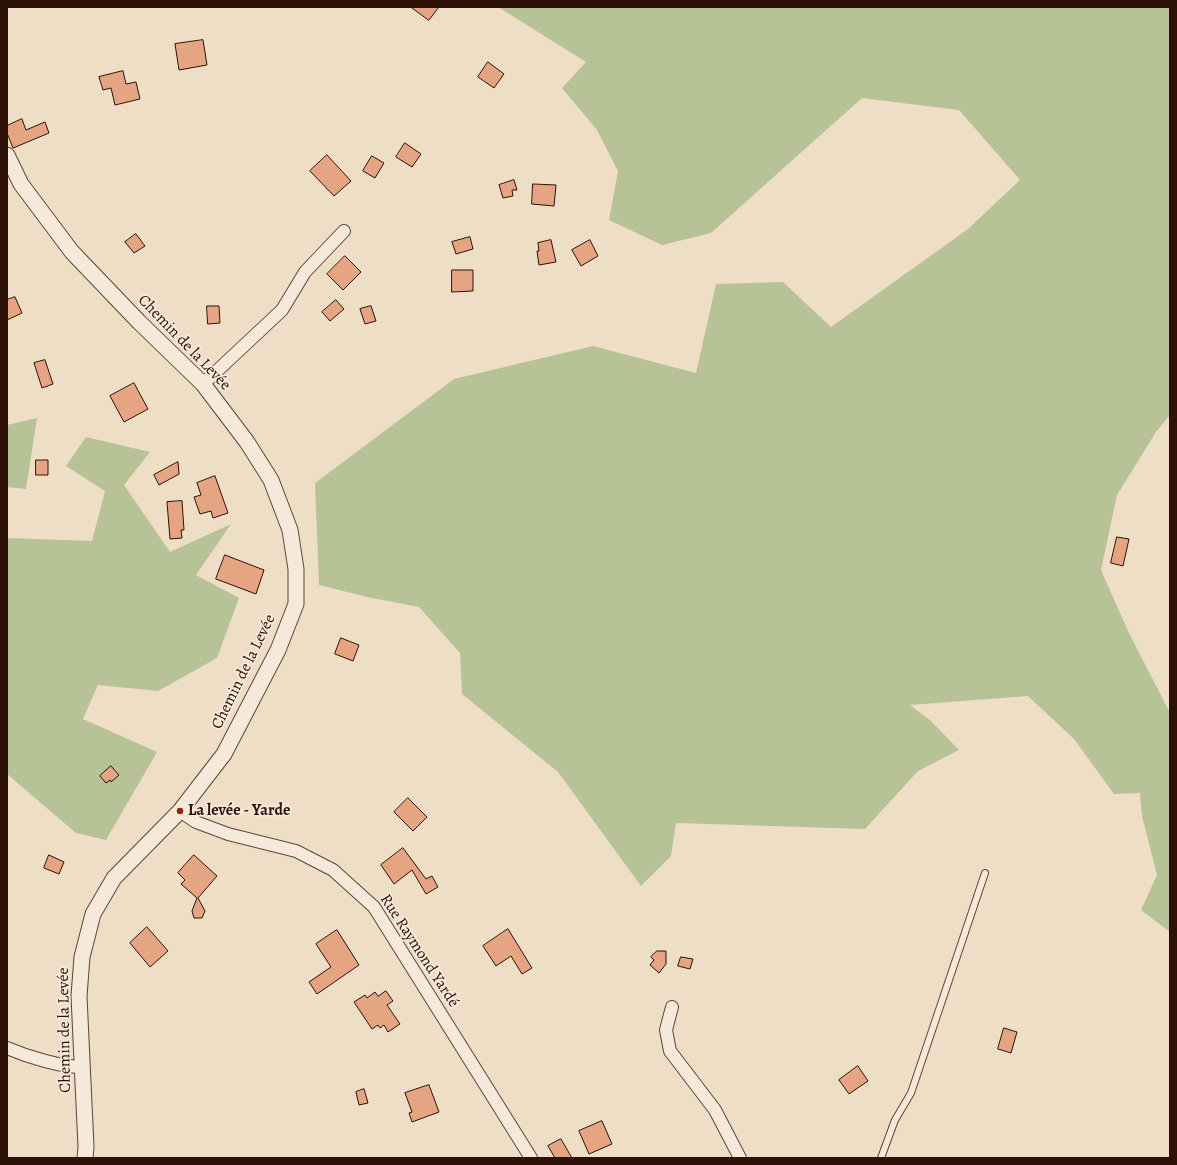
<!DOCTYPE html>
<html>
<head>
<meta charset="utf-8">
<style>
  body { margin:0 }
  #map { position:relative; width:1177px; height:1165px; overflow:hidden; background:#efdec6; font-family:Alegreya,serif }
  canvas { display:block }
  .frame { position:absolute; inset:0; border:8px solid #2d1006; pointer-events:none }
</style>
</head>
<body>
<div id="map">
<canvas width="1177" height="1165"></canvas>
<div class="frame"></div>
</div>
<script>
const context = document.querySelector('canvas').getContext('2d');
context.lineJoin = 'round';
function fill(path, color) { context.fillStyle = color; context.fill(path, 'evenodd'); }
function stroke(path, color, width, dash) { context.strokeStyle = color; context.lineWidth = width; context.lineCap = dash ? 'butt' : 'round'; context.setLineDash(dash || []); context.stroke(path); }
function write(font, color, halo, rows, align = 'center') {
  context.font = font + ' Alegreya,serif'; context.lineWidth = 3.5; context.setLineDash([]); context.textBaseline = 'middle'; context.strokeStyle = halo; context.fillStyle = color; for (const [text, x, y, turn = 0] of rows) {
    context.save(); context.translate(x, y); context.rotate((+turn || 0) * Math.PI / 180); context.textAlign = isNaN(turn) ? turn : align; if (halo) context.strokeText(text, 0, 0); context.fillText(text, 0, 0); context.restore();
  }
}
const green = new Path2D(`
  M498 7H1170V415L1156 432 1117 495 1101 570 1129 633 1170 713V932L1141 910 1157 875 1142 816 1140 793 1114 794 1074 739 1028 696 910 705 931 721 959 750 918 771 865 829 676 823 671 856 641 886 558 772 462 694 460 653 419 607 367 597 319 585 315 483 454 379 593 346 696 373 716 284 783 282 831 327 968 229 1020 180 959 110 862 98 711 233 662 245 609 220 618 171 597 130 562 88 586 62Z
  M37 418 26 489 7 487V425Z
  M86 437 150 452 124 485 170 552 231 524 196 575 239 598 217 658 158 691 98 685 83 719 157 752 106 840 76 833 7 774V538L92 541 105 491 66 466Z`);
const building = new Path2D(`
  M411 7H439L429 20Z
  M203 40 207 65 179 70 175 44Z
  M488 62 504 74 494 88 478 77Z
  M123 71 126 84 136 82 140 99 115 105 111 88 103 90 99 77Z
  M22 119 26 130 45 122 49 133 13 148 7 133V126Z
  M405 143 421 154 412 167 396 157Z
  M327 155 351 181 334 196 310 171Z
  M372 156 384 163 375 178 363 171Z
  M514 180 517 190H512L513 196 503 198 499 185Z
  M533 184 556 185 554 206 532 204Z
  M136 234 145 246 134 253 125 242Z
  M470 237 473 249 456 254 452 242Z
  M551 240 556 262 539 265 537 251H539L538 243Z
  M590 240 598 256 581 266 572 250Z
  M345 256 361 272 343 290 327 274Z
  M452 270H473V291L452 292Z
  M15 297 22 313 7 320V300Z
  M336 300 344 309 330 321 322 312Z
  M207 306H219L220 323 208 324Z
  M371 306 376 321 365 324 360 309Z
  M45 360 53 384 42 388 34 363Z
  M134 383 148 409 124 422 110 396Z
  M36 460H48V475H36Z
  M178 462 179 474 159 485 154 475Z
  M215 476 228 513 213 518 211 511 200 514 194 497 201 495 197 483Z
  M182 501 184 530H181L182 538 170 539 167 502Z
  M1117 537 1129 539 1123 566 1111 563Z
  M225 555 264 570 256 594 216 579Z
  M341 638 359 645 353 661 335 654Z
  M111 766 119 775 111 782 110 780 106 783 100 776Z
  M408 798 427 817 413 831 394 812Z
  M403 848 426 879 432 876 438 887 426 894 412 870 394 884 381 865Z
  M49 855 64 862 59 874 44 868Z
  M194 855 217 876 198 898 205 911 202 918H194L192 911 197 898 181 884 185 880 178 873Z
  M147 927 168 951 150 967 130 943Z
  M508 929 532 968 522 974 511 956 496 966 483 946Z
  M337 930 359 965 317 994 309 982 331 967 316 944Z
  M657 951H666V964L659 973 650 965 654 960 651 957Z
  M681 957 693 959 690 969 678 966Z
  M386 991 393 1001 387 1005 400 1024 388 1032 384 1025 380 1028 378 1025 372 1029 354 1002 365 995 367 998 375 992 378 996Z
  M1004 1028 1017 1032 1011 1053 998 1049Z
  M858 1066 868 1081 849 1094 839 1080Z
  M429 1085 439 1112 412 1122 409 1113 412 1112 405 1093Z
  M364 1089 368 1103 359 1105 356 1092Z
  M602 1121 612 1144 589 1154 579 1131Z
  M561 1139 572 1158H555L548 1146Z`);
const service = new Path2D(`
  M881 1158 895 1120 911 1093 985 873`);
const minor = new Path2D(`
  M203 384 282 310 305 272 344 231
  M180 811 196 822 228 834 296 851 333 870 374 907 531 1158
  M672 1007 666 1030 670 1051 715 1110 740 1158
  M7 1048C28 1057 61 1067 83 1067`);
const tertiary = new Path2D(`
  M7 155 21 184 72 252 139 322 203 384 247 442 271 480 290 530 296 569V604L278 650 224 754 180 811 114 878 93 914 82 957 79 996 86 1147 85 1158`);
const markers = [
  [180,811,4,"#8f2418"]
];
const streetNames = [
  ["Chemin de la Levée",184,343,46],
  ["Chemin de la Levée",244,672,-64],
  ["Rue Raymond Yardé",419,951,57],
  ["Chemin de la Levée",65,1030,-91]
];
const poiNames = [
  ["La levée - Yarde",188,811]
];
fill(green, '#b7c297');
fill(building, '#e5a583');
stroke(building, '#2d1006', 1);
stroke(service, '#5e4436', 8);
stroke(minor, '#5e4436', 14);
stroke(tertiary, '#5e4436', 17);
stroke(service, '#f5eada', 6);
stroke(minor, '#f5eada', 12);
stroke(tertiary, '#f5eada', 15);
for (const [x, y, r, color] of markers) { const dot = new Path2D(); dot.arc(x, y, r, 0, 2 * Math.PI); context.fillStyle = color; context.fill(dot); stroke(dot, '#f5eada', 1.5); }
write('16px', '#2d1006', '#f5eada', streetNames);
write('bold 16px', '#2d1006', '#f5eada', poiNames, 'left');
</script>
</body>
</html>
